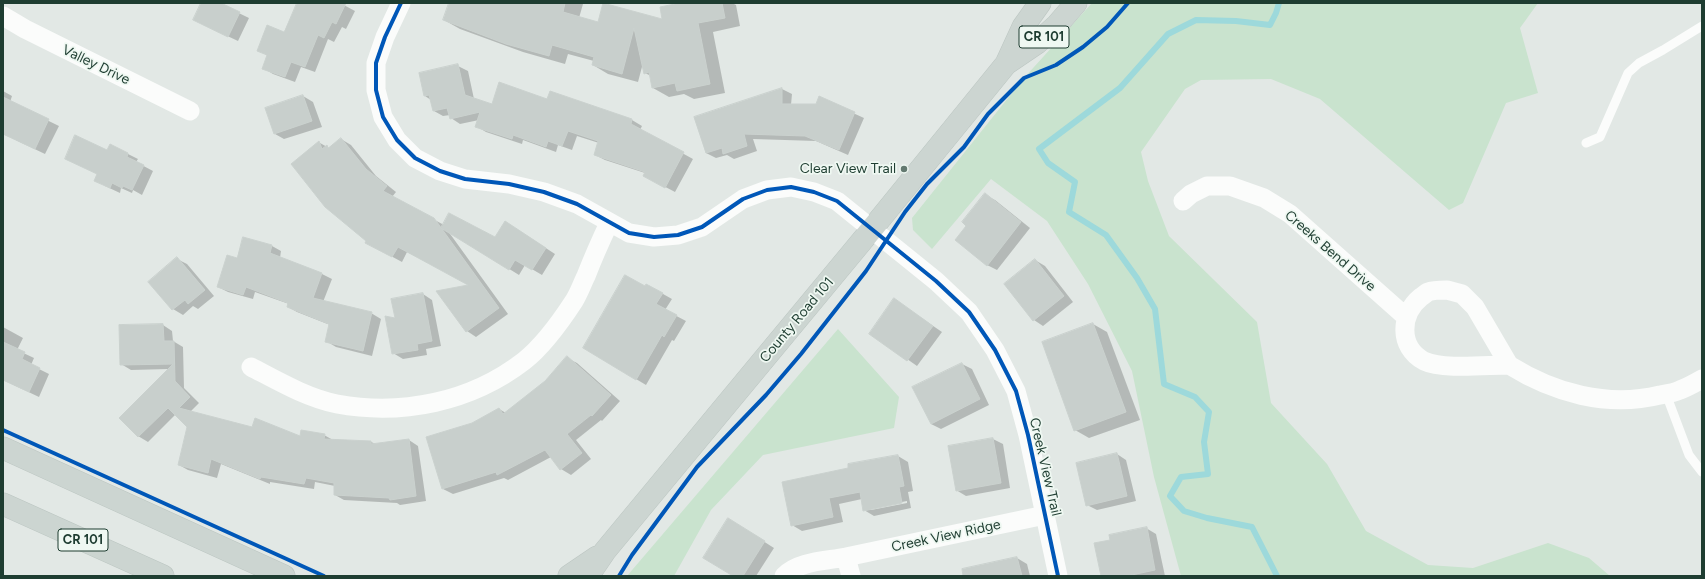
<!DOCTYPE html>
<html>
<head>
<meta charset="utf-8">
<style>
  body { margin:0 }
  #map { position:relative; width:1705px; height:579px; overflow:hidden; background:#e2e8e5; font-family:Figtree,sans-serif }
  canvas { display:block }
  .frame { position:absolute; inset:0; border:4px solid #1e3d31; pointer-events:none }
</style>
</head>
<body>
<div id="map">
<canvas width="1705" height="579"></canvas>
<div class="frame"></div>
</div>
<script>
const context = document.querySelector('canvas').getContext('2d');
context.lineJoin = 'round';
function fill(path, color) { context.fillStyle = color; context.fill(path, 'evenodd'); }
function stroke(path, color, width, dash) { context.strokeStyle = color; context.lineWidth = width; context.lineCap = dash ? 'butt' : 'round'; context.setLineDash(dash || []); context.stroke(path); }
function write(font, color, halo, rows, align = 'center') {
  context.font = font + ' Figtree,sans-serif'; context.lineWidth = 3.5; context.setLineDash([]); context.textBaseline = 'middle'; context.strokeStyle = halo; context.fillStyle = color; for (const [text, x, y, turn = 0] of rows) {
    context.save(); context.translate(x, y); context.rotate((+turn || 0) * Math.PI / 180); context.textAlign = isNaN(turn) ? turn : align; if (halo) context.strokeText(text, 0, 0); context.fillText(text, 0, 0); context.restore();
  }
}
const green = new Path2D(`
  M1092 3H1538L1520 28 1538 93 1506 103 1463 203 1449 210 1320 99 1271 79 1201 80 1185 89 1141 152 1148 181 1169 236 1257 322 1271 403 1327 464 1366 531 1428 565 1473 568 1548 543 1589 558 1610 576H1181L1154 477 1132 371 1088 284 1047 221 991 179 932 249 913 230 912 218 1024 78Z
  M838 329 899 397 894 428 763 455 711 510 674 576H627Z`);
const shadow = new Path2D(`
  M202 3H218L249 18 238 41 204 25Z
  M299 3H340L355 11 346 29 342 27 334 42 328 39 315 72 301 67 295 82 273 74 263 68 268 56 259 50 284 33Z
  M450 3H581L583 4 579 18 598 23 664 21 685 3H732L736 5 740 26 713 32 725 93 694 99 684 94 669 97 653 88 651 76 645 73 643 63 638 82 608 74 593 65 594 61 568 54 565 64 523 52 460 29 444 20Z
  M458 66 468 71 474 99 492 105 548 100 551 92 632 120 642 126 640 130 693 159 675 192 654 181 645 173 605 160 595 155 599 143 577 136 572 150 558 145 556 152 523 140 522 144 486 132 476 126 479 120 460 124 451 118 450 115 443 116 434 111 431 100 425 96Z
  M782 89 792 94 791 105H816L820 98 864 118 848 155 816 141 753 139 757 151 734 159 727 155 716 158 706 153 695 118Z
  M3 91 12 96 10 102 59 126 45 154 3 134Z
  M303 96 313 102 322 127 284 139 275 134Z
  M341 139 351 145 376 176 396 192 392 197 444 225 495 239 515 228 555 254 542 275 525 265 519 275 448 231 508 314 476 337 467 331 471 285 407 252 402 262 376 248 326 207 320 143 329 148Z
  M110 145 138 159 136 162 153 171 142 195 133 190 132 193 121 188 120 193 105 186 98 174 66 159 107 151Z
  M985 195 995 200 1030 228 997 270 987 265 968 226Z
  M244 238 272 246 281 251 280 258 322 274 332 279 323 302 371 313 381 319 372 356 336 347 326 341 330 325 297 312 288 307 289 304 255 292 253 299 228 292 218 287 238 260Z
  M177 259 187 264 214 296 198 309 193 306 183 315 173 309 150 282Z
  M1035 260 1045 266 1073 302 1043 326 1034 320Z
  M647 285 672 299 665 310 686 321 674 341 672 340 646 385 584 348Z
  M423 294 432 300 441 346 426 349 427 355 403 359 393 353 396 319Z
  M895 300 942 332 917 366 870 333Z
  M1093 324 1107 332 1140 420 1089 438 1075 430Z
  M163 325 172 331 173 341 183 347 184 388 199 403 190 412 252 428 301 438 324 435 333 440 371 442 376 444 409 440 418 446 426 501 400 505 397 503 344 500 335 495V486L315 482 314 489 270 482V484L221 464 217 478 188 470 179 465 188 427 176 414 148 442 138 436 169 369 131 370 121 364Z
  M3 327 23 338 17 350 34 358 31 365 49 374 39 397 3 380Z
  M567 358 577 363 620 401 602 421 601 420 576 440 591 459 571 475 561 469 551 457 508 480 504 478 453 494 443 489 427 438 473 424 499 409 506 413 546 382Z
  M962 364 972 369 989 405 941 429 931 424Z
  M993 439 1003 444 1010 488 966 496 956 490Z
  M1117 454 1126 460 1136 501 1097 510 1087 505Z
  M898 456 908 462 913 491 908 492 911 508 874 516 864 510 862 499 839 504 843 522 802 531 792 525 849 469ZM907 501V503L871 510V508Z
  M738 525 774 548 756 576H735Z
  M1146 528 1156 534 1165 576H1102L1111 541Z
  M1017 558 1027 564 1030 576H978Z`);
const stream = new Path2D(`
  M1277 576 1252 527 1207 518 1184 511 1170 496 1181 477 1208 474 1204 442 1209 412 1195 397 1164 384 1155 309 1137 278 1106 235 1069 212 1075 182 1048 163 1039 149 1120 88 1168 34 1196 20 1236 21 1270 25 1276 13 1279 3`);
const building = new Path2D(`
  M201 3H221L240 12 228 37 193 20Z
  M297 3H346L336 24 332 22 324 38 318 35 305 67 291 62 285 77 262 69 267 55 257 51 267 25 284 32Z
  M449 3H565L563 12 598 22 603 3 662 19 660 7 680 3H722L725 18 698 23 710 84 677 91 675 83 652 88 649 72 644 74 634 28 622 74 592 65 594 57 552 45 549 56 506 44 443 20Z
  M458 64 465 95 492 104 499 82 547 99 550 91 632 119 631 124 684 152 665 188 643 176 645 172 594 155 598 141 568 131 562 146 548 141 546 147 513 135 512 139 475 127 480 112 450 119 447 108 433 111 429 95 424 96 419 73Z
  M782 88V104H816L819 96 855 112 839 150 805 136 744 134 747 146 723 154 722 148 706 153 694 117Z
  M303 95 312 121 274 134 265 108Z
  M3 97 49 119 35 149 3 134Z
  M75 135 107 150 110 144 128 153 127 157 144 165 132 190 123 186 122 188 112 183 110 188 94 181 97 174 65 159Z
  M341 138 366 169 387 186 383 191 434 218 499 308 466 332 436 291 468 285 398 247 392 257 365 243 366 241 325 207 291 164 319 141 322 149 327 145 328 148Z
  M985 193 1021 222 987 266 955 240 966 226 962 222Z
  M449 213 495 237 505 221 546 248 532 270 515 260 509 270 441 228Z
  M243 237 272 245 270 253 322 273 313 298 372 312 363 351 325 342 329 324 287 307 288 303 246 287 243 295 217 287 227 255 237 258Z
  M177 257 205 290 188 304 185 300 172 310 148 282Z
  M1035 259 1064 296 1033 321 1004 284Z
  M625 275 645 286 646 284 663 293 656 304 677 315 664 337 662 335 636 380 583 348Z
  M423 293 432 341 417 344 418 350 392 354 385 316 395 318 391 299Z
  M894 298 933 326 907 361 869 334Z
  M1093 323 1126 412 1074 431 1042 342Z
  M163 324 164 341H174L175 381 190 397 179 408 252 427 255 418 300 436 301 430 325 434 324 439 371 441V444L409 439 416 496 390 500 389 498 334 495V483L306 478 304 484 261 477 260 479 211 459 208 473 178 465 187 427 168 408 138 437 119 418 173 364 120 365 119 325Z
  M3 342 25 352 22 359 40 368 29 392 3 380Z
  M567 356 611 395 592 416 591 415 567 434 582 453 560 470 545 450 497 475 496 472 442 489 426 437 472 423 499 408 503 414 545 381Z
  M962 363 980 399 931 424 912 387Z
  M993 438 1001 483 956 491 948 446Z
  M1117 453 1127 496 1086 506 1076 463Z
  M898 455 904 486 899 487 902 503 863 511 860 492 829 498 833 517 791 526 782 482 848 468V464Z
  M728 518 765 541 743 576H733L703 558Z
  M1147 527 1155 570 1127 576H1101L1094 543 1110 540 1109 535Z
  M1017 557 1022 576H963L962 569Z`);
const service = new Path2D(`
  M1586 143 1600 137 1628 73 1639 63 1663 50 1702 26
  M1666 394 1689 455 1702 472`);
const minor = new Path2D(`
  M401 3 385 37 376 63V90L383 117 397 140 415 158 440 171 465 179 509 184 544 192 577 204 629 233 654 237 678 235 702 227 743 199 767 190 791 187 814 192 837 201 936 281 969 312 995 350 1016 391 1028 435 1058 576
  M3 16 25 29 190 111
  M1183 201 1191 194 1207 186H1230L1264 198 1290 214 1406 317
  M1447 290 1462 294 1475 307 1509 365C1487 365 1442 370 1424 361 1398 347 1400 314 1421 297 1423 296 1426 293 1428 292 1433 290 1441 290 1447 290Z
  M1509 365C1554 393 1607 408 1660 395 1666 394 1674 393 1680 390 1688 387 1695 383 1702 379
  M251 367C278 381 307 398 337 404 402 416 471 402 524 361 543 346 561 321 574 301 579 293 582 284 586 276 593 258 601 240 609 223
  M846 557 1045 515
  M784 576C798 561 827 561 846 557L851 576`);
const primary = new Path2D(`
  M1006 64 1037 43 1057 25 1076 3
  M3 448 284 576
  M3 504 163 576
  M569 576 597 557
  M588 576 605 551 871 230 1006 64 1023 27 1040 3`);
const cycleway = new Path2D(`
  M401 3 385 37 376 63V90L383 117 397 140 415 158 440 171 465 179 509 184 544 192 577 204 629 233 654 237 678 235 702 227 743 199 767 190 791 187 814 192 837 201 936 281 969 312 995 350 1016 391 1028 435 1058 576
  M3 430 324 576
  M619 576 632 555 697 467 766 395 801 354 866 271 905 212 927 184 964 147 988 114 1024 78 1056 65 1083 47 1107 27 1128 3`);
const markers = [
  [904,169,4,"#637970"]
];
const shields = [
  [1044,37,50],
  [83,540,50]
];
const shieldNames = [
  ["CR 101",1044,37],
  ["CR 101",83,540]
];
const streetNames = [
  ["Valley Drive",96,65,26],
  ["Creeks Bend Drive",1330,251,41],
  ["County Road 101",797,320,-50],
  ["Creek View Trail",1045,467,77],
  ["Creek View Ridge",946,536,-12]
];
const poiNames = [
  ["Clear View Trail",896,169]
];
fill(green, '#c9e3ce');
fill(shadow, '#0003');
stroke(stream, '#9dd9db', 6);
fill(building, '#c8cfcc');
stroke(building, '#cad1ce', 1);
stroke(primary, '#bbc5c1', 23);
stroke(service, '#fbfcfb', 9);
stroke(minor, '#fbfcfb', 19);
stroke(primary, '#ccd5d1', 22);
stroke(cycleway, '#0057b8', 4);
for (const [x, y, r, color] of markers) { const dot = new Path2D(); dot.arc(x, y, r, 0, 2 * Math.PI); context.fillStyle = color; context.fill(dot); stroke(dot, '#eff8f2', 1.5); }
for (const [x, y, w] of shields) { const box = new Path2D(); box.roundRect(x - w / 2, y - 11, w, 22, 3); context.fillStyle = '#eff8f2'; context.fill(box); stroke(box, '#1e3d31', 1); }
write('bold 13px', '#1e3d31', null, shieldNames);
write('14px', '#1e3d31', '#eff8f2', streetNames);
write('14px', '#1e3d31', '#eff8f2', poiNames, 'right');
</script>
</body>
</html>
